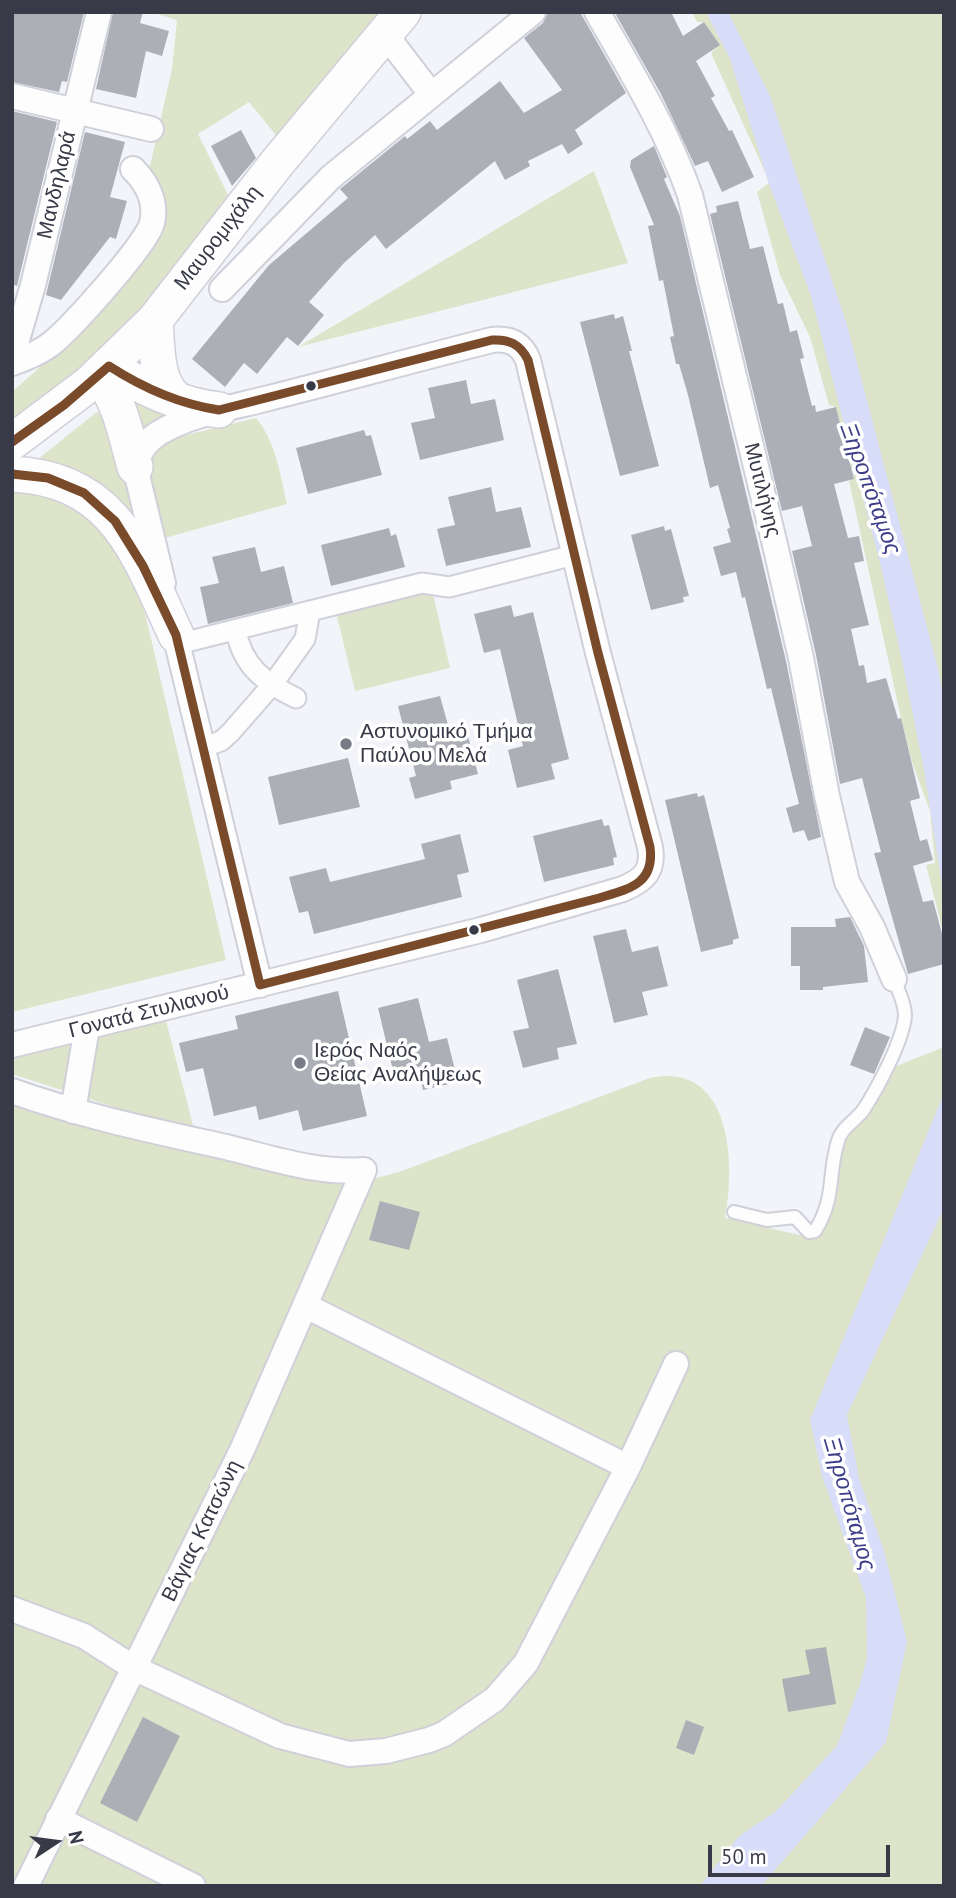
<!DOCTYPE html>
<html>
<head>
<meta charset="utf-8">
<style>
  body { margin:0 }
  #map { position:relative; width:956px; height:1898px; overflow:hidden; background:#f2f4fa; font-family:"PT Sans",sans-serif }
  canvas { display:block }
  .frame { position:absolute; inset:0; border:14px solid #383a47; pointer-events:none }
  .north { position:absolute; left:21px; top:1807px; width:70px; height:70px; -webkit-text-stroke:5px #fff; paint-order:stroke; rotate:77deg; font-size:19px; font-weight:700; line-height:28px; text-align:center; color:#383a47 }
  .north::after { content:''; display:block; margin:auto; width:24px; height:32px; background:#383a47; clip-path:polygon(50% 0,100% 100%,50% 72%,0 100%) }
  .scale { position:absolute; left:708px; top:1845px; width:182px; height:32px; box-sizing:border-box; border:4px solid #383a47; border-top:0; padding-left:9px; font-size:21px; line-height:24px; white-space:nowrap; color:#383a47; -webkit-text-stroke:5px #fff; paint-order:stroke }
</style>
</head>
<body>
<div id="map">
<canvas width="956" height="1898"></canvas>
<div class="frame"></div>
<div class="north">N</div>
<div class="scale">50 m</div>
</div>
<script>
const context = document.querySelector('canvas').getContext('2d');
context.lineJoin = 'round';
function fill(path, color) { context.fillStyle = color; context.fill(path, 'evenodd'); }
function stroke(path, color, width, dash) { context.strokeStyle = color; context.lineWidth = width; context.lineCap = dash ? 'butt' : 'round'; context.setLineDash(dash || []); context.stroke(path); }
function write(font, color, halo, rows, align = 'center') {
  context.font = font + ' "PT Sans",sans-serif'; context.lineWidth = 7; context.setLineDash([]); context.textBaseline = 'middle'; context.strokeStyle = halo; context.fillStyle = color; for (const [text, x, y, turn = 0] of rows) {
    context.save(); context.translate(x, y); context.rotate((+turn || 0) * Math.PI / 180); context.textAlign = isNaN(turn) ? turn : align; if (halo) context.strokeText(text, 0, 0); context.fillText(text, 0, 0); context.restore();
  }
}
const green = new Path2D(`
  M151 12H400L284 145 249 102 198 134 232 203 137 314 64 382 12 422V392L49 359 147 249 148 175 172 69 177 20Z
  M692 12H944V936L926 865 935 863 930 811 912 762 901 718 849 481 854 478 836 407 829 405 810 337 780 275 757 192 769 183 765 172 711 53 719 45 704 22H697Z
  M594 171 628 263 298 347Z
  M144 400 164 417 152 421 138 432 132 403Z
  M97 412C118 430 135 503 135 530L39 463 38 459Z
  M256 418C276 442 280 474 287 504L161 539C153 502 130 454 178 437Z
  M12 487 66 497 105 528 135 582 146 617 226 960 12 1012Z
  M432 590 450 668 355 691 336 612Z
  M166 1021 195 1133 12 1074V1053Z
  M944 1047V1886H12V1101L366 1181 402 1171 650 1078C731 1061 736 1162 725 1218L817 1239 834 1202 841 1149 845 1136 894 1067Z`);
const water = new Path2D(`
  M706 12H728L770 96 847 325 938 669 944 701V897L924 770 900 651 880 563 811 296 769 184 730 59Z
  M944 1093V1208L847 1415 859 1478 884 1551 907 1641 886 1742 761 1886H700L739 1836 775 1812 837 1746 860 1684 867 1657 866 1598 822 1476 810 1420Z`);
const building = new Path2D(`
  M12 12H84L67 82 62 81 59 92 12 82Z
  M113 12H143L140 23 169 31 162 56 146 51 136 98 96 89Z
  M548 12H580L626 93 575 130 583 144 568 154 562 144 528 161 530 166 505 180 495 161 386 249 375 235 344 263 309 302 324 315 298 346 287 337 257 374 244 363 225 387 192 359 269 265 348 198 340 189 405 136 407 139 430 121 437 130 500 81 524 113 562 90 524 38 543 23Z
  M620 12H671L683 36 704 22 720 45 696 61 715 96 711 98 729 131 732 130 754 177 722 192 708 161 695 166 661 94 616 15Z
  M12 111 57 122 17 286 12 284Z
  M241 130 256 158 232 186 211 146Z
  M85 132 125 142 110 197 127 201 116 239 110 237 61 300 46 295Z
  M654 146 667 177 664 179 680 216 786 661 821 837 808 841 804 830 793 833 786 808 799 804 771 688 767 689 745 597 742 598 736 572 721 576 713 547 731 542 727 529 730 528 718 485 710 488 688 395 679 364H676L670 337 674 336 663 280 659 281 648 226 654 225 630 167 631 160Z
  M738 201 750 249 763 246 778 304 783 303 790 332 797 330 804 358 800 359 812 406 815 405 816 412 836 407 854 479 834 484 848 538 859 536 864 561 854 563 869 625 851 629 859 666 864 665 867 683 886 678 898 719 901 718 920 798 910 801 920 841 927 839 933 860 913 866 923 902 933 900 944 941V964L908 974 874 853 881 852 862 778 840 784 816 655 792 551 812 546 802 506 782 511 710 214 717 212 716 206Z
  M614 314 615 319 623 316 632 351H629L659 466 620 476 580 322Z
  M466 380 471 404 495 399 504 440 420 460 411 423 435 418 428 388Z
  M364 430 366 436 371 435 382 475 308 494 296 448Z
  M491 487 496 512 521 507 531 547 446 566 437 529 455 525 448 497Z
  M664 526 665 531 671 529 689 596 683 597 684 602 651 610 631 535Z
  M389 528 391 536 396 534 405 567 331 586 321 545Z
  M255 547 261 572 284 566 293 603 208 624 200 587 219 583 212 557Z
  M511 605 514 617 533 612 569 759 551 764 555 779 517 788 508 750 523 746 500 649 484 653 474 614Z
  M440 696 451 736 467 732 478 774 450 781 452 789 415 799 409 778 416 776 398 706Z
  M348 758 360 807 279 825 268 777Z
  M697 793 698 797 704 795 739 938 733 940V944L701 952 665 800Z
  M602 819 604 826 609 825 617 857 613 858 614 865 544 882 533 836Z
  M460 834 469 872 457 875 462 897 314 934 308 911 299 913 289 877 326 868 330 882 425 859 421 844Z
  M850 917 864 946 868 982 823 987V990H800V966H791V927H836L835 919Z
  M626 929 632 952 658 946 668 986 642 992 648 1015 614 1023 593 936Z
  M558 969 577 1044 557 1048 559 1059 523 1068 513 1031 529 1028 517 980Z
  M338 991 367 1116 303 1131 298 1110 259 1120 256 1106 214 1116 203 1068 186 1072 179 1043 238 1029 235 1016Z
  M418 998 429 1042 447 1038 458 1082 423 1090 420 1077 396 1083 378 1008Z
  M865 1027 890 1037 874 1074 850 1065Z
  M380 1201 420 1212 409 1250 369 1240Z
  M826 1647 836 1704 788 1712 782 1679 810 1674 805 1650Z
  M143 1717 180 1736 137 1822 100 1803Z
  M686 1720 704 1727 694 1755 676 1748Z`);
const service = new Path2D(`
  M734 1212 767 1220 795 1217 809 1232 815 1231C837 1196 827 1171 839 1138 844 1125 857 1120 864 1109 877 1089 904 1039 905 1015 905 1003 898 990 894 979`);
const pedestrian = new Path2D(`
  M236 630C242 666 265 683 296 698
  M178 644 422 583 449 587 574 555
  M204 747 221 741 230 733 272 685 305 639 310 611`);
const minor = new Path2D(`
  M597 12C631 71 667 130 690 195L776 549 801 658 827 796 847 882 872 927 894 979
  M385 34 431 94
  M12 96 151 129
  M222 289 331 177 533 12
  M12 357 33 285 99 12
  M12 363C27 358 39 353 51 344 71 328 147 244 152 223 157 202 147 183 133 169
  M172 622 260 985
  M12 1045 481 930 623 889C644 880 654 871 650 847L598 653 528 360C521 343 509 338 492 340 416 359 341 380 265 399 230 408 190 414 159 433 146 441 138 452 135 467L163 583
  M12 1091C82 1116 154 1131 226 1147 271 1158 318 1174 364 1170L242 1450 26 1886
  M73 1111 87 1027
  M306 1306 628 1467
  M12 1609 84 1636 134 1668 280 1736 349 1754 386 1751 429 1740 444 1734 495 1699 526 1663 628 1467 676 1364
  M58 1819 193 1886`);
const secondary = new Path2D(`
  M155 320C157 344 155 381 175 398
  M109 366C140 387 181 406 219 410
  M99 374C120 401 126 435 135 467
  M12 442 89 384 155 320 277 163 403 12
  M12 474C116 479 138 554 176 635`);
const bus1 = new Path2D(`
  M12 442 64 405 109 366C143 388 179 404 219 410L492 340C509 339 520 344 528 360L598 653 650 847C655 884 629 889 599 898L260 985 176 635 143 566 115 521 84 493 48 478 12 474`);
const markers = [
  [311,386,6,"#383a47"],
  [346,744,7,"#797b86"],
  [474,930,6,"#383a47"],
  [300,1063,7,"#797b86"]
];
const streetNames = [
  ["Μανδηλαρά",57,185,-77],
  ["Μαυρομιχάλη",218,238,-52],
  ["Μυτιλήνης",762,490,76],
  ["Γονατά Στυλιανού",149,1012,-14],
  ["Βάγιας Κατσώνη",202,1531,-64]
];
const poiNames = [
  ["Αστυνομικό Τμήμα",360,732],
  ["Παύλου Μελά",360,756],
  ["Ιερός Ναός",314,1051],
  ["Θείας Αναλήψεως",314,1075]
];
const waterNames = [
  ["Ξηροπόταμος",870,489,70],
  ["Ξηροπόταμος",849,1504,74]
];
fill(green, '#dee4c9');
fill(water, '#d8ddfa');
fill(building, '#adafb7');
stroke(service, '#cfd0d9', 16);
stroke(pedestrian, '#cfd0d9', 23);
stroke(minor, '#cfd0d9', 28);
stroke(secondary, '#cfd0d9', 38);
stroke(service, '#fdfdfe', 12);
stroke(pedestrian, '#fdfdfe', 19);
stroke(minor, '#fdfdfe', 24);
stroke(secondary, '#fdfdfe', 35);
stroke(bus1, '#7a4b2a', 9);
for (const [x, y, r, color] of markers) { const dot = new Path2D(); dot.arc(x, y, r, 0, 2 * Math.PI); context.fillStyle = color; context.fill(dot); stroke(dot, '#fff', 2.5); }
write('21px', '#383a47', '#fff', streetNames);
write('21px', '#383a47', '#fff', poiNames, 'left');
write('italic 23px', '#3d3e88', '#fff', waterNames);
</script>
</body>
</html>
